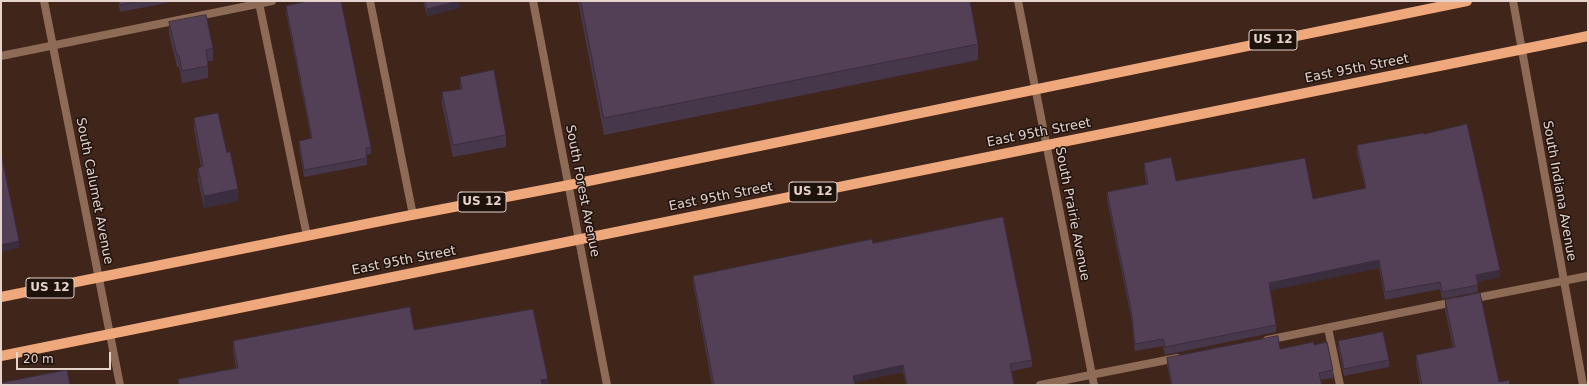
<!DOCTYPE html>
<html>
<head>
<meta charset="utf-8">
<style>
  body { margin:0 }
  #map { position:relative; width:1589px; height:386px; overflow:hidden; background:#40251a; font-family:"DejaVu Sans",sans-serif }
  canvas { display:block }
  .frame { position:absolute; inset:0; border:2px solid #e6d3cc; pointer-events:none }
  .scale { position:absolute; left:16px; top:352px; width:95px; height:18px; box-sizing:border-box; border:2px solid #e6d3cc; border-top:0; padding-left:5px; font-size:12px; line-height:14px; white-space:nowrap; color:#e6d3cc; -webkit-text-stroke:3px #1e120d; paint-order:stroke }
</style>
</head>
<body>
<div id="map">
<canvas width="1589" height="386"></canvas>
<div class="frame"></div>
<div class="scale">20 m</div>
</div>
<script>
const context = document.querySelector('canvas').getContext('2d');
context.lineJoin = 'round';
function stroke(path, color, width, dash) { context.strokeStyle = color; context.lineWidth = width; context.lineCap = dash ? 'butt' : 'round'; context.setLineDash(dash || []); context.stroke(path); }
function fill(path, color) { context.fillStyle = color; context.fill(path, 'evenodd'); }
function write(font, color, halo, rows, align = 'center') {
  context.font = font + ' "DejaVu Sans",sans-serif'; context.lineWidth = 3; context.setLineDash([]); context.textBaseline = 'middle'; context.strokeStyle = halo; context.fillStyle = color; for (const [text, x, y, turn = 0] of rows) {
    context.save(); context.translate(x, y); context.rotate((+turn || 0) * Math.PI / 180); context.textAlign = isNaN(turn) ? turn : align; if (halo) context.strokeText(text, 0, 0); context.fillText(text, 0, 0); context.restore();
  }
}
const service = new Path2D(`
  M370 1 413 215
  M259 3 307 236
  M1 56 272 1
  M1471 299 1588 276
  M1328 328 1340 385
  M1267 340 1454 302
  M1040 385 1177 358`);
const minor = new Path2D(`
  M44 1 120 385
  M533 1 607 385
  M1018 1 1094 385
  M1513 1 1583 385`);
const primary = new Path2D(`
  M1 297 396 218 569 185 1467 1
  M1 356 1588 36`);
const wall = new Path2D(`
  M118 1H176L120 12Z
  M423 1H459V8L427 16Z
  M578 1H970L978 44V60L604 135Z
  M286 6 371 147V154L367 155V165L304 177 299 148V141L311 138 286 13Z
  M169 22 213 48V61H208V78L182 83 179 67H177L169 34Z
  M460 77 506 135V147L453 157 442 104V92L460 89Z
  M194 118 227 153 238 201 204 208 198 180V168L201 167 194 130Z
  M1424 134 1500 277 1477 282 1478 292 1442 299 1440 289 1385 300 1379 268 1270 290 1276 325V332L1165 355 1163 346 1135 351 1131 317 1107 200V192L1146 184 1144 170V163L1176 181 1313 199 1365 188 1357 153V145Z
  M873 243 1032 360V367L1012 371 1014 385H906L903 372 855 382V385H712L693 283V276Z
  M1445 300 1499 382 1510 385H1420L1416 364V355L1453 347 1445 310Z
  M414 330 548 385H178V379L236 368 233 350V341Z
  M1338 341 1389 360V367L1344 376 1338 348Z
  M1314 345 1333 370V378L1320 380 1322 385H1171L1167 365V358L1280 349Z`);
const shadedWall = new Path2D(`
  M459 1V8L427 16V9Z
  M238 189V201L204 208V196Z
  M19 241V248L1 252V245Z
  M1379 260V268L1269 291V283Z
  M1500 270V277L1476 282V275Z
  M903 365V372L853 383V376Z
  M548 379V385H541V380Z`);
const building = new Path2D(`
  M119 1H140L120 5Z
  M309 1H341L371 147 366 148 367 158 304 170 299 141 312 138 286 6Z
  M425 1H459L427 9Z
  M581 1H970L978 44 604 118Z
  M206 15 213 48 206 50 208 66 182 71 179 55H177L169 22Z
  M494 70 506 135 453 145 442 92 462 89 460 77Z
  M218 113 227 153 230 151 238 189 204 196 198 168 203 166 194 118Z
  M1467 124 1500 270 1476 275 1478 285 1442 292 1440 282 1385 292 1379 260 1269 283 1276 325 1165 347 1163 339 1135 344 1131 309 1107 192 1148 184 1144 163 1171 157 1176 181 1305 158 1313 199 1366 188 1357 145 1423 133 1424 134Z
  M1 153 19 241 1 245Z
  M1003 217 1032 360 1010 364 1014 385H907L903 365 853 376 855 385H714L693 276 872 239 873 243Z
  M1480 293 1499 382 1509 380 1510 385H1422L1416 355 1455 347 1445 300Z
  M410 307 414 330 533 309 548 379 541 380 542 385H179L178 379 238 368 233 341Z
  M1383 332 1389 360 1344 369 1338 341Z
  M1278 336 1280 349 1313 342 1314 345 1327 342 1333 370 1319 373 1322 385H1172L1167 358Z
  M67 370 70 385H1V383Z`);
const shields = [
  [1273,40,48],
  [813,192,48],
  [482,202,48],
  [50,288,48]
];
const shieldNames = [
  ["US 12",1273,40],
  ["US 12",813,192],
  ["US 12",482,202],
  ["US 12",50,288]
];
const streetNames = [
  ["East 95th Street",1357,69,-11],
  ["East 95th Street",1039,133,-11],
  ["South Calumet Avenue",94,191,79],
  ["South Forest Avenue",582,191,79],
  ["South Indiana Avenue",1559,191,80],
  ["East 95th Street",721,197,-11],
  ["South Prairie Avenue",1072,214,79],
  ["East 95th Street",404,261,-11]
];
stroke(service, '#8e6b56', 8);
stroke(minor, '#8e6b56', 8);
stroke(primary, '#efa87c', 10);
fill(wall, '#47374b');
fill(shadedWall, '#3a2d3d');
fill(building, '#534057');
stroke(building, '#3a2d3d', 1);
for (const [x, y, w] of shields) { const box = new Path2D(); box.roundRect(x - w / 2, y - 10, w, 20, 3); context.fillStyle = '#1e120d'; context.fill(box); stroke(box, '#e6d3cc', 1); }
write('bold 12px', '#e6d3cc', null, shieldNames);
write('13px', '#e6d3cc', '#1e120d', streetNames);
</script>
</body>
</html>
